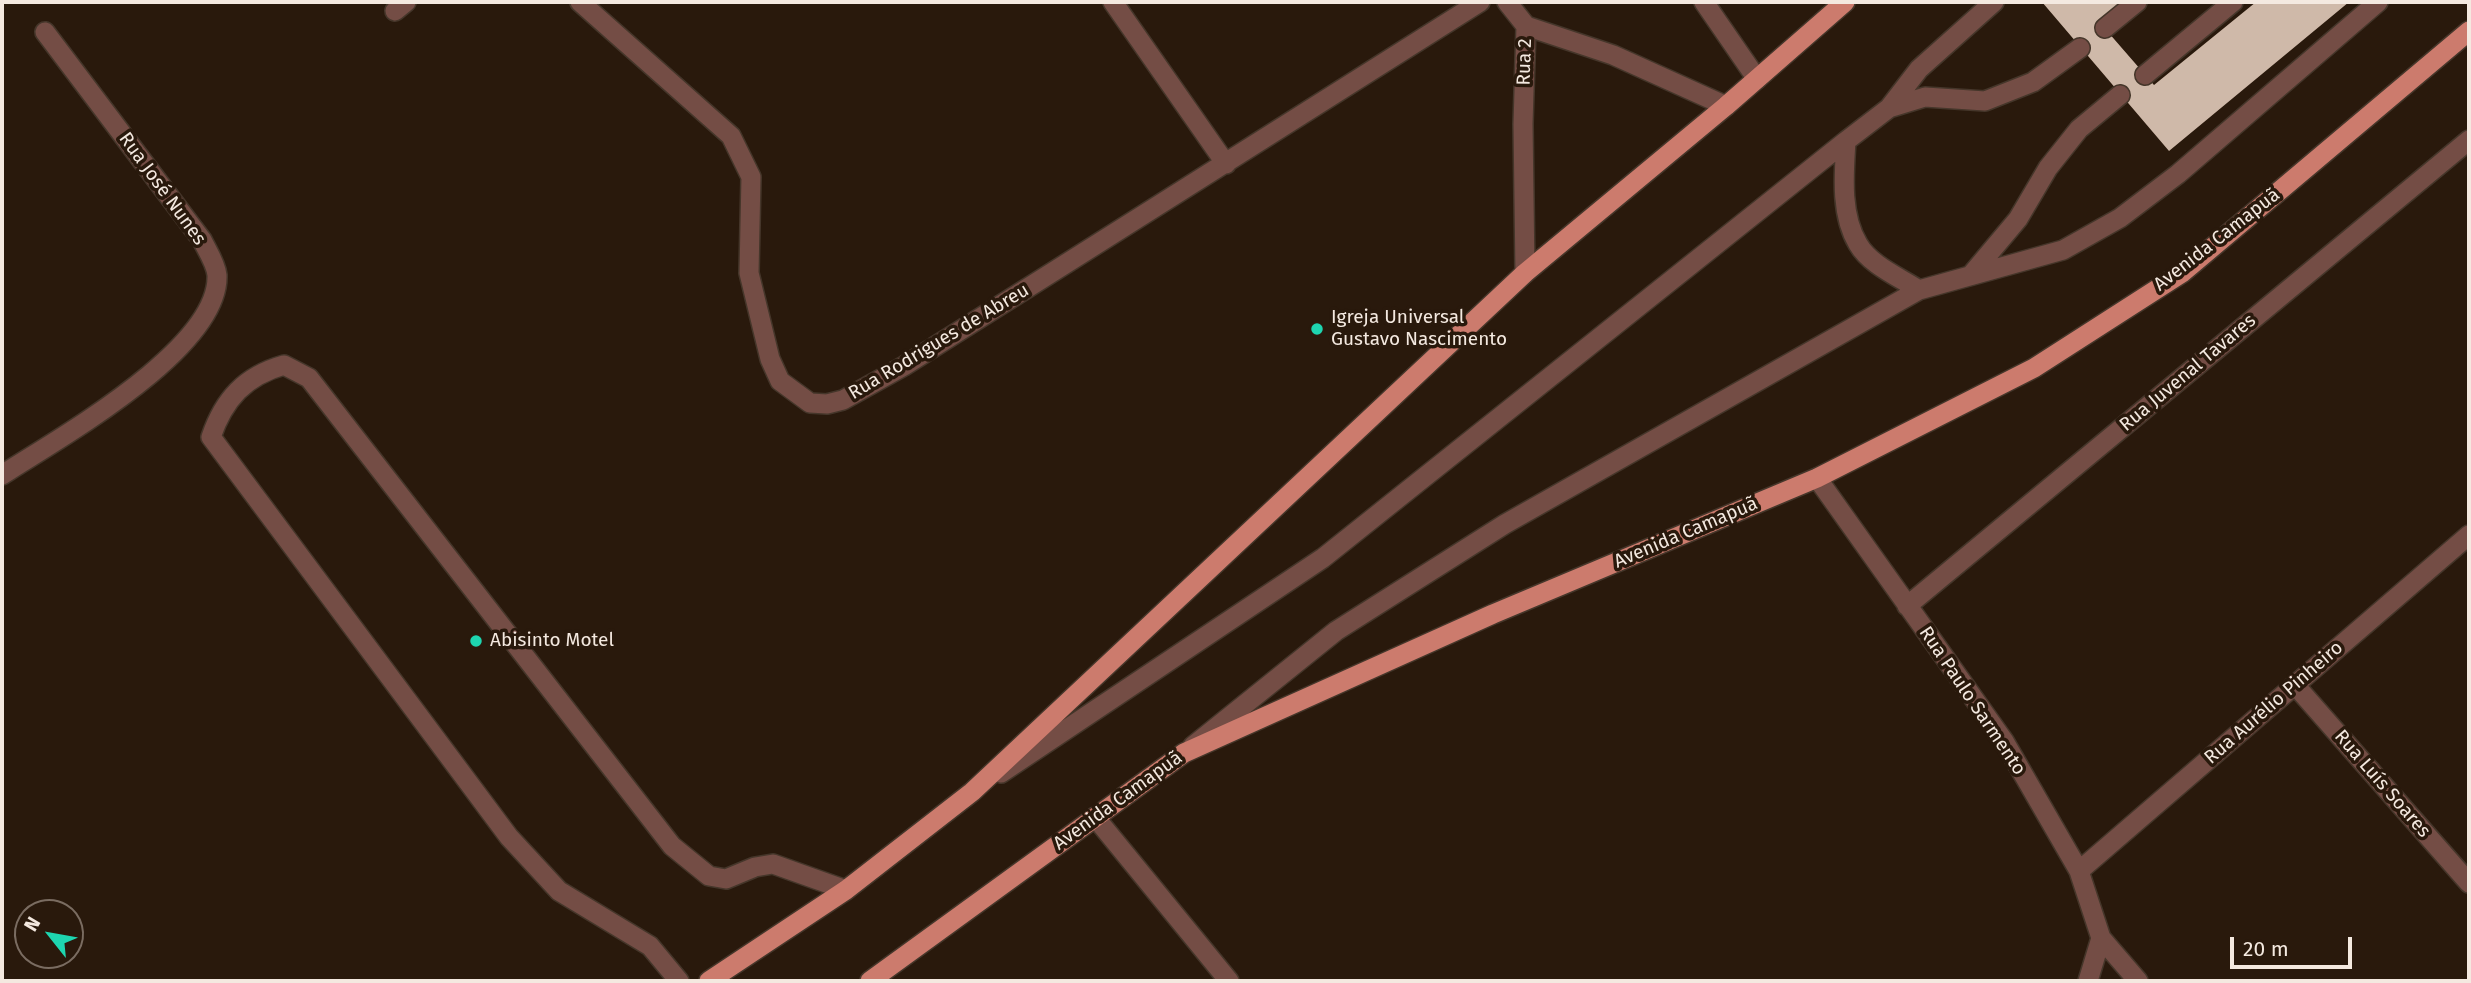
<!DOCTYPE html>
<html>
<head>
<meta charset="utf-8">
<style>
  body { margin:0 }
  #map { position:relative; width:2471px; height:983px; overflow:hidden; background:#29190c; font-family:"Fira Sans",sans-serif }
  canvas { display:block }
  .frame { position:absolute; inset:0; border:4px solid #f4e9e0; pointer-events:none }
  .north { position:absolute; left:14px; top:899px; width:70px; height:70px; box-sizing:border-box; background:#29190c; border:2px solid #7a6c61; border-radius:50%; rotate:301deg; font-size:19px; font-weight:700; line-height:28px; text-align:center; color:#f4e9e0 }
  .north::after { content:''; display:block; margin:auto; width:24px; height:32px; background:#1ed5b0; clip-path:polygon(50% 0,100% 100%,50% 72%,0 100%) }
  .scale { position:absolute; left:2230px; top:937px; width:122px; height:32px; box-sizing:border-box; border:4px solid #f4e9e0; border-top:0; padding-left:9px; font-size:21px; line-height:24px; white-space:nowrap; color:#f4e9e0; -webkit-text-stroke:5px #29190c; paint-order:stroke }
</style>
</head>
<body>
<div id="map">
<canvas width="2471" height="983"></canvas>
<div class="frame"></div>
<div class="north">N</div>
<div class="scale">20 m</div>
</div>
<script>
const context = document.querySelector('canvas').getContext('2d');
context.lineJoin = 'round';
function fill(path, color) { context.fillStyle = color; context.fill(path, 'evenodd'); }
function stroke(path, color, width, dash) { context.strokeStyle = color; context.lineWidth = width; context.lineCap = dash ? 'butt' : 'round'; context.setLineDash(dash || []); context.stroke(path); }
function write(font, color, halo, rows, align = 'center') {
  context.font = font + ' "Fira Sans",sans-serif'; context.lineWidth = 7; context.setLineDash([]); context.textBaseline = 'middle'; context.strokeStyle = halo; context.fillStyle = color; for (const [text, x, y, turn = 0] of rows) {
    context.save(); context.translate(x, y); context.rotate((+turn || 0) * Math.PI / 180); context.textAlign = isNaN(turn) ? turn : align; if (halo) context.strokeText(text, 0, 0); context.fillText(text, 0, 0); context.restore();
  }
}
const building = new Path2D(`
  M2042 2H2128L2101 24 2154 85 2256 2H2349L2169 151Z`);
const service = new Path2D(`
  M1704 2 1757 79
  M2105 28 2137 2
  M2145 75 2233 2
  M1889 108 1919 69 1994 2
  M1971 275 2018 219 2048 168 2079 129 2120 95
  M1919 290C1899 277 1870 265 1858 244 1840 214 1844 173 1846 141L1889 108 1925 97 1985 101 2033 82 2080 48
  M1193 746 1336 631 1505 524 1919 290 2063 250 2120 218 2178 174 2378 2
  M1001 773 1323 558 1846 141
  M1095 817 1229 981
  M679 981 650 946 559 891 509 837 211 437C224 399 245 376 284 365L309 378 672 846 709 876 726 879 755 867 773 864 846 890`);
const minor = new Path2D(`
  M580 2 731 136 751 177 749 273 770 359 780 381 810 403 827 404 843 400 904 366 1480 2
  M1113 2 1226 164
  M1507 2 1526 26
  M395 11 406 2
  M1526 26 1613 55 1726 106
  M1525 273 1523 124 1526 26
  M2 475C57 439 220 349 217 275 216 264 207 250 202 240L45 32
  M1817 478 2004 741 2079 871 2101 938 2088 981
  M1907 606 2469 140
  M2295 685 2469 883
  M2079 871 2469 535
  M2101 938 2138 981`);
const primary = new Path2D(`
  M709 981 846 890 972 792 1525 273 1726 106 1845 2
  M870 981 1184 753 1493 614 1817 478 2034 368 2182 273 2469 31`);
const markers = [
  [1317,329,7,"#1ed5b0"],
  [476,641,7,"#1ed5b0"]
];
const streetNames = [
  ["Rua 2",1525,62,-88],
  ["Rua José Nunes",162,189,54],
  ["Avenida Camapuã",2217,240,-38],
  ["Rua Rodrigues de Abreu",939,342,-31],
  ["Rua Juvenal Tavares",2188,373,-40],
  ["Avenida Camapuã",1686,533,-23],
  ["Rua Paulo Sarmento",1972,701,56],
  ["Rua Aurélio Pinheiro",2274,703,-41],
  ["Rua Luís Soares",2382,784,49],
  ["Avenida Camapuã",1118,801,-36]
];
const poiNames = [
  ["Igreja Universal",1331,318],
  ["Gustavo Nascimento",1331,340],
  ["Abisinto Motel",490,641]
];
fill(building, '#cfb9a9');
stroke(service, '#45362a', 22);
stroke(minor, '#45362a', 22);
stroke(primary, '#45362a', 22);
stroke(service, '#744d45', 19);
stroke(minor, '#744d45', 19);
stroke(primary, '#cc7b6d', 19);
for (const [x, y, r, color] of markers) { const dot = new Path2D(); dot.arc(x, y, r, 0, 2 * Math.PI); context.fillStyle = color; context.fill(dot); stroke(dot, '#29190c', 2.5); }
write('19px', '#f4e9e0', '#29190c', streetNames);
write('19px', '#f4e9e0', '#29190c', poiNames, 'left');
</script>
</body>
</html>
